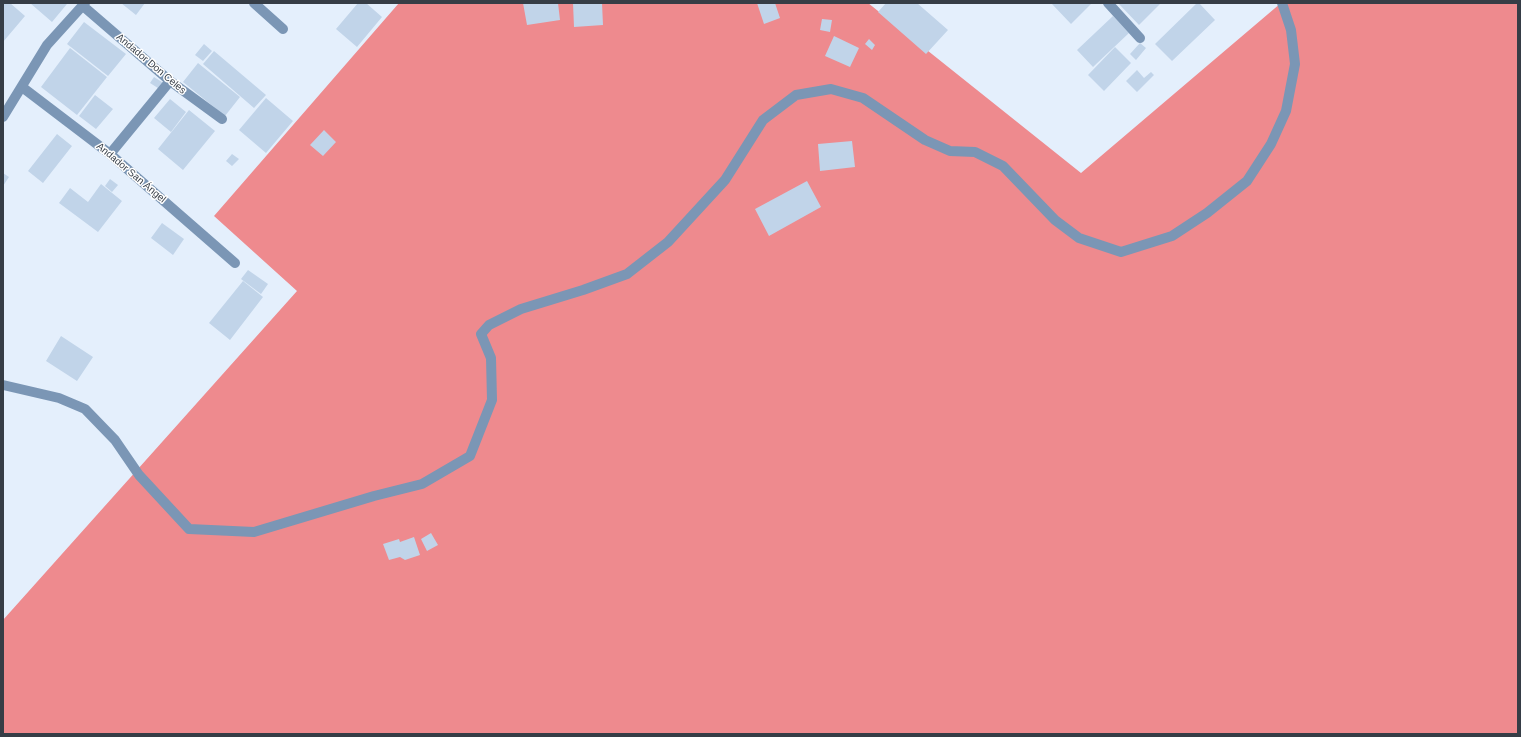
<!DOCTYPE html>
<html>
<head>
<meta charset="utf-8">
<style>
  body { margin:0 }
  #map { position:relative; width:1521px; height:737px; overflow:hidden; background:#e4effc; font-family:Helvetica,sans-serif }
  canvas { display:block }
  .frame { position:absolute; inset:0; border:4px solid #363d46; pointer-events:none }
</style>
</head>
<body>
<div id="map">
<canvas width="1521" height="737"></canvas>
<div class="frame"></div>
</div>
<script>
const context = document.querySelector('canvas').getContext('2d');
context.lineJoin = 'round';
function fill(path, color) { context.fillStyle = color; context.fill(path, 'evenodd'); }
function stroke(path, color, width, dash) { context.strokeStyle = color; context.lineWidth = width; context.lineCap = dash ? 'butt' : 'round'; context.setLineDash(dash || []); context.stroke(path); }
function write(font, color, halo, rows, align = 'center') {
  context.font = font + ' Helvetica,sans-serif'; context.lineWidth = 3; context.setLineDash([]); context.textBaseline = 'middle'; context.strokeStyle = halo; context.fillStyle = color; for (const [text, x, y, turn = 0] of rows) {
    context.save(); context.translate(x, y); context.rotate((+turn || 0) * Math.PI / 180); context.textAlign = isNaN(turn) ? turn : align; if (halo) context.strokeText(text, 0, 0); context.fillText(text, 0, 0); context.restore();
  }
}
const forest = new Path2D(`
  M399 3H868L1081 173 1281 3H1518V734H3V620L297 291 214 216Z`);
const building = new Path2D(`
  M5 3H10L25 16 3 42V5Z
  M30 3H65L67 4 52 22Z
  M121 3H145L136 15Z
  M358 3H366L382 17 357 47 336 29Z
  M523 3H558L560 20 527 25Z
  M573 3H602L603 25 574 27Z
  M757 3H775L780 18 764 24Z
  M886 3H917L948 30 926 54 878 12Z
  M1053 3H1092L1071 24 1052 4Z
  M1118 3H1161L1139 25Z
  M1197 3H1199L1215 20 1172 61 1155 44Z
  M1113 16 1129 33 1093 67 1077 50Z
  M822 19 832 20 830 32 820 30Z
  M84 22 126 54 108 76 67 44Z
  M834 36 859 48 850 67 825 56Z
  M869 39 875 45 872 50 865 44Z
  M1140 43 1146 48 1136 60 1130 54Z
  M204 44 212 51 203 61 195 55Z
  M1115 47 1131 63 1104 91 1088 75Z
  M70 48 107 77 77 115 41 87Z
  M214 51 266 95 254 108 203 64Z
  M198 63 240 97 225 116 183 82Z
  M1137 70 1144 78 1151 72 1154 75 1137 92 1126 81Z
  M154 77 165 84 161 90 150 83Z
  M95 95 113 109 96 129 79 116Z
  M266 98 293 121 266 153 239 130Z
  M170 99 186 112 171 132 154 118Z
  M189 110 215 131 183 170 158 149Z
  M324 130 336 142 323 156 310 145Z
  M57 134 72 146 43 183 28 171Z
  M852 141 855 167 820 171 818 144Z
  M232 154 239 159 232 166 226 161Z
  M3 173 9 177 3 186Z
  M110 179 118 185 112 192 105 186Z
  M807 181 821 207 769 236 755 209Z
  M101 184 122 201 98 232 59 203 70 188 88 202Z
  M162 223 184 239 173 255 151 238Z
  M248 270 268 284 261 294 241 279Z
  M243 281 263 297 230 340 209 323Z
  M61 336 93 357 77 381 46 361Z
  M431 533 438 545 427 551 421 539Z
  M414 537 420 555 405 560 400 557 389 560 383 544 399 539 400 542Z`);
const minor = new Path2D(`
  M254 3 283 29
  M1108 3 1140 38
  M83 6 170 81 222 119
  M22 87 110 154 235 263
  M3 117 47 45 85 3
  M110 154 170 81
  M3 385 59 398 85 409 115 440 139 475 189 529 254 532 374 496 422 484 470 456 492 400 491 358 481 334 489 325 521 309 583 290 627 274 668 242 725 180 763 120 796 95 831 89 863 98 925 140 950 151 975 152 1003 166 1055 220 1079 238 1121 252 1172 236 1207 213 1247 181 1271 144 1286 111 1295 64 1291 30 1282 3`);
const streetNames = [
  ["Andador Don Celes",151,64,40],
  ["Andador San Ángel",131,173,40]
];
fill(forest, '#ee8a8e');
fill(building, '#c1d4e9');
stroke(minor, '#7b96b5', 10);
write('10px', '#363d46', '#fff', streetNames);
</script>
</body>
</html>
